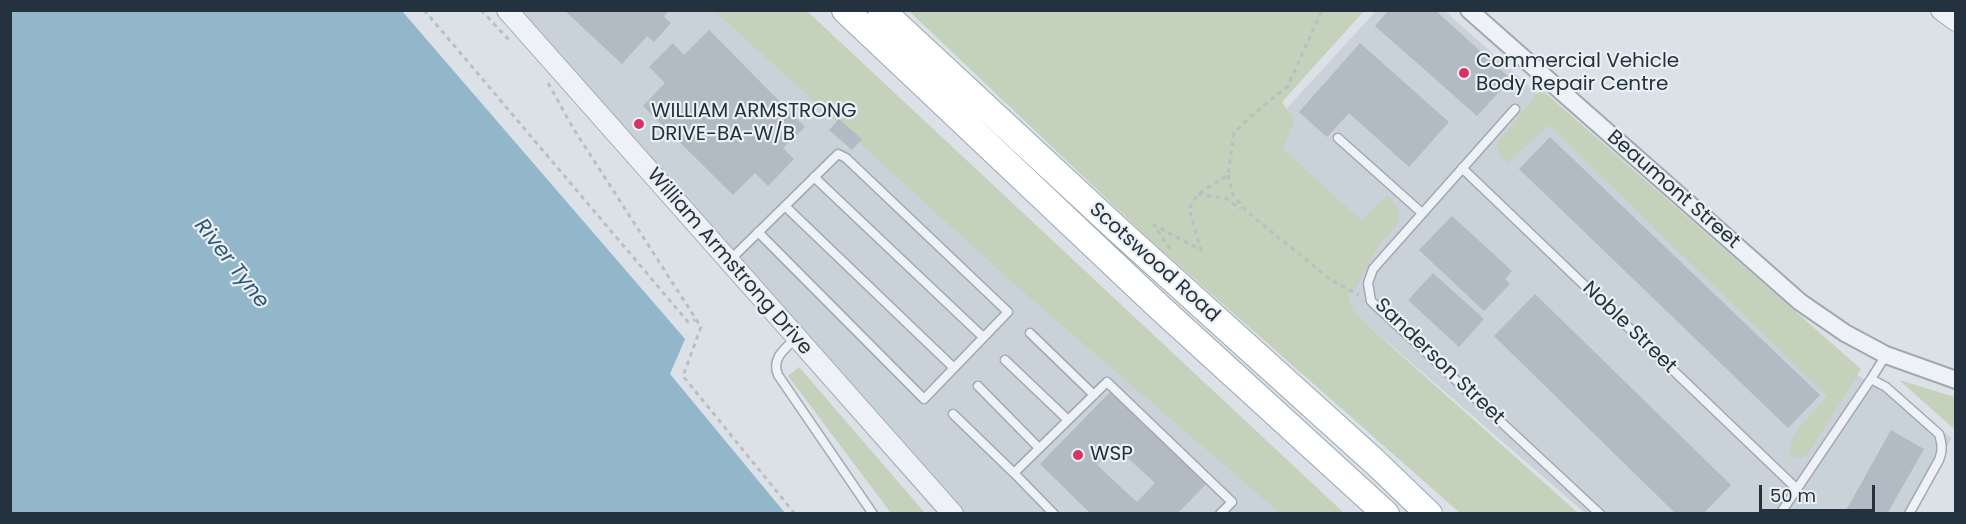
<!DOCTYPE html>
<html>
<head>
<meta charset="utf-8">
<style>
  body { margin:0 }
  #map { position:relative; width:1966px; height:524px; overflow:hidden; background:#dbe1e7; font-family:Poppins,sans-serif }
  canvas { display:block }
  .frame { position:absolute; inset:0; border:12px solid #24313e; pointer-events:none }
  .scale { position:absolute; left:1759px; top:485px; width:116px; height:27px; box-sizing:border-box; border:3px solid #24313e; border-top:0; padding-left:8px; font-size:18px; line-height:21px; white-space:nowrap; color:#24313e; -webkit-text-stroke:4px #eaf0f4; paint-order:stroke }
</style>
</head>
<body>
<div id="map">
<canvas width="1966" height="524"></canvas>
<div class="frame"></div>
<div class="scale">50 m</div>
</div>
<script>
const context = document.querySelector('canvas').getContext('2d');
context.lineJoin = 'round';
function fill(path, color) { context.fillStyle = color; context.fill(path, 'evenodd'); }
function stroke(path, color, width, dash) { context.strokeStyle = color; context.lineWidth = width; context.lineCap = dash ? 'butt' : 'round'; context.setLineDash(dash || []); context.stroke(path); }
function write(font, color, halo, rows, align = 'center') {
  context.font = font + ' Poppins,sans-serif'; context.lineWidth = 4.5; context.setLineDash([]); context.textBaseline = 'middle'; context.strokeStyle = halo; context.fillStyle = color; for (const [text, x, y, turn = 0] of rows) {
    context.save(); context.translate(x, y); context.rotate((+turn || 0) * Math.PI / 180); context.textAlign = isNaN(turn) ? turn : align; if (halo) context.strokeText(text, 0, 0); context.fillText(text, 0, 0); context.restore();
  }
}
const built = new Path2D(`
  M496 11H732L1288 513H936Z
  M1376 11H1445L1834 359 1952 438 1908 513H1585L1355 314 1243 156Z`);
const green = new Path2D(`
  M715 11H807L1344 513H1280L1013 283Z
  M909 11H1364L1282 102 1294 121 1283 149 1362 221 1387 195 1393 201 1399 211 1397 225 1379 244 1356 287 1347 295 1355 314 1578 513H1460L1148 238Z
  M1541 89 1861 369 1808 454 1799 458 1790 456C1788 430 1813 415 1827 396L1549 125 1508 163 1501 157 1496 145Z
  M799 367 925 513H891L788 376Z
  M1899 380 1955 397V425L1953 428Z`);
const water = new Path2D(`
  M10 11H402L685 339 670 374 785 513H11Z`);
const building = new Path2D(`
  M564 10H669L664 17 671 23 654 42 647 36 622 64Z
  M1389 10H1435L1511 79 1477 116 1375 26Z
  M709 30 805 127 783 148 794 159 768 186 755 173 733 195 643 106 665 83 649 67 673 43 684 55Z
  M1360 43 1449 122 1409 167 1349 113 1327 137 1299 112Z
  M839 119 862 139 852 150 829 130Z
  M1550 137 1820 395 1788 428 1519 169Z
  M1452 216 1512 271 1505 279 1510 284 1484 311 1419 250Z
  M1433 273 1484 319 1459 347 1408 300Z
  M1535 294 1731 485 1703 514H1673L1674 512 1494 336Z
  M1113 389 1209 481 1177 514H1091L1040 464ZM1115 446 1155 483 1137 502 1097 465Z
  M1891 430 1924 449 1887 514H1844Z`);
const path = new Path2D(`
  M424 10 688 322 695 320
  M481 10 510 41
  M548 83 573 128 701 327 683 376 795 514
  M1228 175 1233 195 1246 211 1331 280 1359 295
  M1198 194 1225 198 1241 209
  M1170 249 1154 225 1201 250 1189 209 1198 194 1228 175 1234 133 1250 117 1288 86 1322 10`);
const service = new Path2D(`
  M1515 109 1373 269 1368 283 1371 301 1600 514
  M1338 138 1422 213
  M1462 168 1797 489
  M814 177 983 337
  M785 206 954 368
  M730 260C766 225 802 189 838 154L846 158 1008 312 924 399 758 232
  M1030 333 1094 395
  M796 338C785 349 771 358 778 375L873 514
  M1886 355 1871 379 1886 387 1939 434C1942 444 1943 450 1939 460L1909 514
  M1005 360 1068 420
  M978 386 1039 448
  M953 414 1014 473
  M1054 514 1014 473 1107 382 1232 502 1220 514
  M1780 514 1871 379`);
const minor = new Path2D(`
  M1469 10 1800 302 1845 333 1886 355 1956 380`);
const tertiary = new Path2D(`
  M507 10 953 514
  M1941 10 1956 21`);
const primary = new Path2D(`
  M845 10 1156 304 1386 514
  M881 10 1117 229 1376 463 1429 514`);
const markers = [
  [1464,73,6,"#d73466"],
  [639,124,6,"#d73466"],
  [1078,455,6,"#d73466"]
];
const poiNames = [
  ["Commercial Vehicle",1476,62],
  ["Body Repair Centre",1476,85],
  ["WILLIAM ARMSTRONG",651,112],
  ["DRIVE-BA-W/B",651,135],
  ["WSP",1090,455]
];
const streetNames = [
  ["Beaumont Street",1673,190,41],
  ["William Armstrong Drive",729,262,49],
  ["Scotswood Road",1154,263,42],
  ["Noble Street",1629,328,44],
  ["Sanderson Street",1439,362,44]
];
const waterNames = [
  ["River Tyne",231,264,52]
];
fill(built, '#c9d1d9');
fill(green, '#c4d1bb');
fill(water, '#92b6ca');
fill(building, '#b2bbc4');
stroke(service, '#a0a9b1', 11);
stroke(minor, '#a0a9b1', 20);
stroke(tertiary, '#a0a9b1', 22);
stroke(primary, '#99a8b3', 28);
stroke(path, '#b9bfc5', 3, [4.5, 4.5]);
stroke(service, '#eef1f5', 8);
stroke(minor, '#eef1f5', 16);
stroke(tertiary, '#eef1f5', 20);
stroke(primary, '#fff', 26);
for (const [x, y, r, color] of markers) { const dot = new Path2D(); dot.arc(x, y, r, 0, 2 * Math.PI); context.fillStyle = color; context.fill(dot); stroke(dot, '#eaf0f4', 2); }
write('20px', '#24313e', '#eaf0f4', poiNames, 'left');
write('20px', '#24313e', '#eaf0f4', streetNames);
write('italic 21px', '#2c5774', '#eaf0f4', waterNames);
</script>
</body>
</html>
